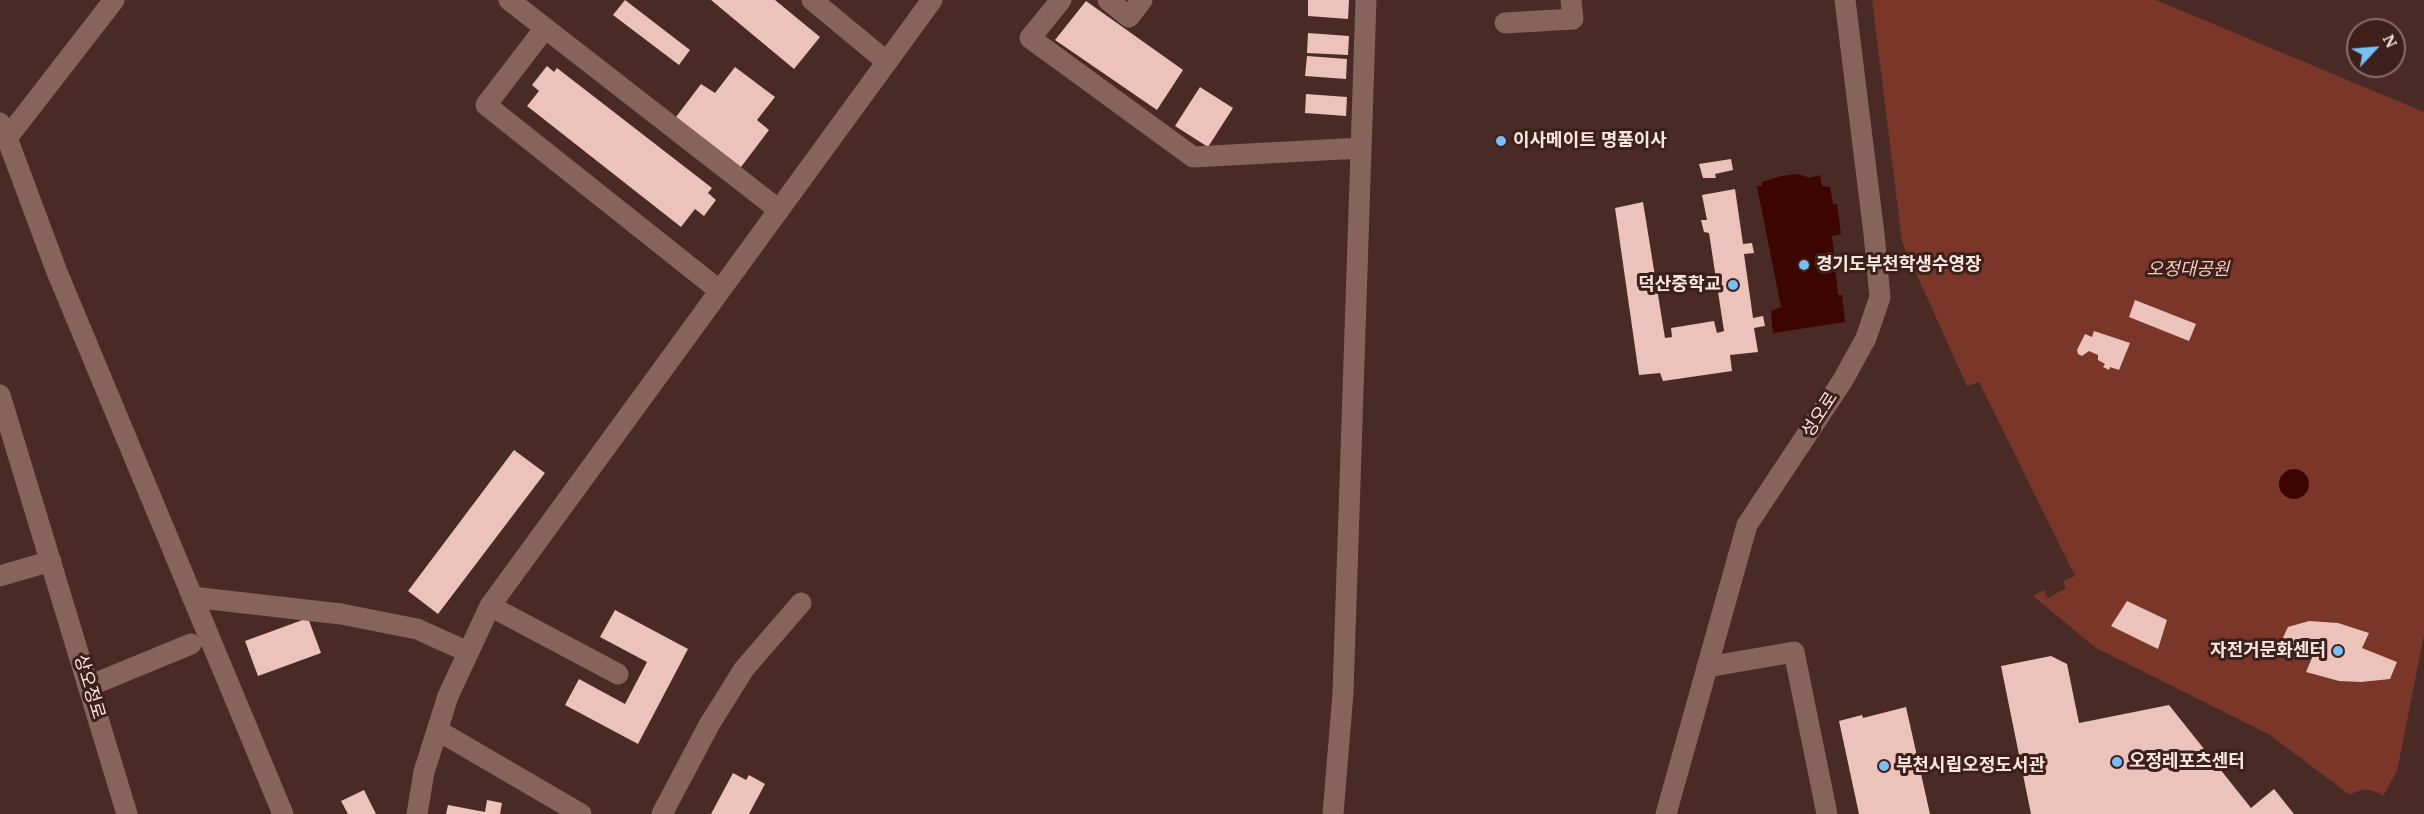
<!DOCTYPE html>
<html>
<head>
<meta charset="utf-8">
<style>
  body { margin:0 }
  #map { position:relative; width:2424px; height:814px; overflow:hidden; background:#492a24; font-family:"PT Serif",serif }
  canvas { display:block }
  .north { position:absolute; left:2346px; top:18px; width:60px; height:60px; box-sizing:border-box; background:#3e201a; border:2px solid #8a6f6a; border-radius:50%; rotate:64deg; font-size:16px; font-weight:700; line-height:24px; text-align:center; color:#fbe6e1 }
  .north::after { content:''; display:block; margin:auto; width:21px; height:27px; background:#76c0f7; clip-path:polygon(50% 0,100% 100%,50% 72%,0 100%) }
</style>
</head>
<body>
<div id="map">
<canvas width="2424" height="814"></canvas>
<div class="north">N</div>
</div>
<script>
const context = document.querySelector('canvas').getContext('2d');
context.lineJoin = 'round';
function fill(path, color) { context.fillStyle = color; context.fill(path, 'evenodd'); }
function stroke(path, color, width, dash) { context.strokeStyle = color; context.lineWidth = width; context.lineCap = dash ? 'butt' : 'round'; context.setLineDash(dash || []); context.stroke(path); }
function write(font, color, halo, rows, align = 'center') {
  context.font = font + ' "PT Serif","Noto Sans KR",serif'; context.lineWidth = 6; context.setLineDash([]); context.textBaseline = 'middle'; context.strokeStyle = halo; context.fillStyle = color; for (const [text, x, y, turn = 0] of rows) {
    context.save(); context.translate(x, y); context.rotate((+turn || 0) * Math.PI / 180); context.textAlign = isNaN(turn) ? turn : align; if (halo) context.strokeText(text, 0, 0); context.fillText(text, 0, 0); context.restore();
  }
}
const green = new Path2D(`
  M1872 0H2156L2424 112V635L2397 771 2383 796C2372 789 2363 787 2350 795L2270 735 2096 648 2033 596 2044 590 2048 598 2066 588 2063 581 2075 576 1979 382 1967 386 1902 242Z`);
const water = new Path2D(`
  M1798 174 1810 178 1820 175 1822 186 1830 187 1833 204H1837L1841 234 1832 236 1838 295H1842L1845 322 1773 333 1771 311 1781 307 1757 186H1762V182L1781 176Z
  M2279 484a15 15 0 1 1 30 0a15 15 0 1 1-30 0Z`);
const building = new Path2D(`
  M625 0 690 50 679 65 613 15Z
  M711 0H775L820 37 794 69Z
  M1308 0H1349L1348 19 1308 16Z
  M1086 1 1183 70 1157 110 1055 40Z
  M1308 33 1349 36 1348 55 1307 53Z
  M1307 56 1347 59 1346 79 1305 76Z
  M547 66 554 72 557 68 712 188 708 193 716 200 704 216 695 209 681 227 527 106 539 91 532 85Z
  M735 67 775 97 757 120 769 130 741 167 676 117 701 84 715 93Z
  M1200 87 1233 108 1208 147 1175 126Z
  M1306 94 1347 97 1346 116 1305 113Z
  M1731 159 1733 170 1715 174 1716 178H1703L1699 164Z
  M1735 189 1743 244 1752 243 1754 253 1744 254 1753 318 1763 316 1765 326 1754 328 1758 352 1730 355 1732 371 1663 381 1660 373 1639 375 1615 208 1643 202 1665 338 1672 337 1671 328 1714 321 1717 333 1724 331 1709 233 1704 232 1701 220H1707L1702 195Z
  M2135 300 2196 324 2189 341 2129 317Z
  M2094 331 2130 343 2119 370 2110 367 2109 370 2103 367 2105 364 2098 360V355L2089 351 2082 356 2078 354 2077 350 2085 334 2092 337Z
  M514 450 545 473 438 614 408 591Z
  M2127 601 2167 620 2158 649 2111 626Z
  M615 610 688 649 638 744 565 705 579 679 625 704 647 662 600 637Z
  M308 618 321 653 258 676 245 641Z
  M2309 621 2338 623 2369 633 2362 648 2397 662 2390 679 2361 682 2339 681 2306 672 2314 653 2289 644 2287 647 2280 644 2288 627Z
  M2051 656 2067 664 2079 723 2169 705 2251 808 2274 789 2294 814H2031L2001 666Z
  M1906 707 1930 814H1859L1839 721 1862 715 1863 718Z
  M733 773 746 780 749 775 765 784 749 814H711Z
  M364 790 376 814H348L341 801Z
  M487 800 502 803 500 814H446L448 805 485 812Z`);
const minor = new Path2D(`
  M509 0 779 210
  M812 0 887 62
  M1061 0 1030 38 1193 157 1361 148
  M1108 0 1129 17 1142 0
  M1505 23 1573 19 1571 0
  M545 28 486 105 720 291
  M0 123 7 138 57 272 283 814
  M7 138 114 0
  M0 395 127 814
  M0 576 51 561
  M192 597 341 614 417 629 468 652
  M490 606 618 674
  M1707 667 1794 652 1827 814
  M89 686 191 644
  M437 730 581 814
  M417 814 424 772 448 696 490 606 932 0
  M662 814 709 725 744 669 801 603
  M1333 814 1343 693 1366 0
  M1666 814 1747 525 1843 380 1866 338 1880 297 1874 234 1845 0`);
const markers = [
  [1501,141,6,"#76c0f7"],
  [1804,265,6,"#76c0f7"],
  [1733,285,6,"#76c0f7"],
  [2338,651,6,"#76c0f7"],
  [2117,762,6,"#76c0f7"],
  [1884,766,6,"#76c0f7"]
];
const poiNames = [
  ["이사메이트 명품이사",1513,141],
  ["경기도부천학생수영장",1816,265],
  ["덕산중학교",1721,285,"right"],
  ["자전거문화센터",2326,651,"right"],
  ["오정레포츠센터",2129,762],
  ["부천시립오정도서관",1896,766]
];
const parkNames = [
  ["오정대공원",2188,270]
];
const streetNames = [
  ["성오로",1820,415,-57],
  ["상오정로",89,687,73]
];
fill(green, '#7a3629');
fill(water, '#3d0500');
fill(building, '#ebc3bb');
stroke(minor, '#86635b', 21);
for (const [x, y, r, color] of markers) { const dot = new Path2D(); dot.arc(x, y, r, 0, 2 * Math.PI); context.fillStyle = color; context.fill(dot); stroke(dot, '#3e201a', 2); }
write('bold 18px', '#fbe6e1', '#3e201a', poiNames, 'left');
write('italic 18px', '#f8c9bf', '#3e201a', parkNames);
write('18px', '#fbe6e1', '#3e201a', streetNames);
</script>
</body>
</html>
